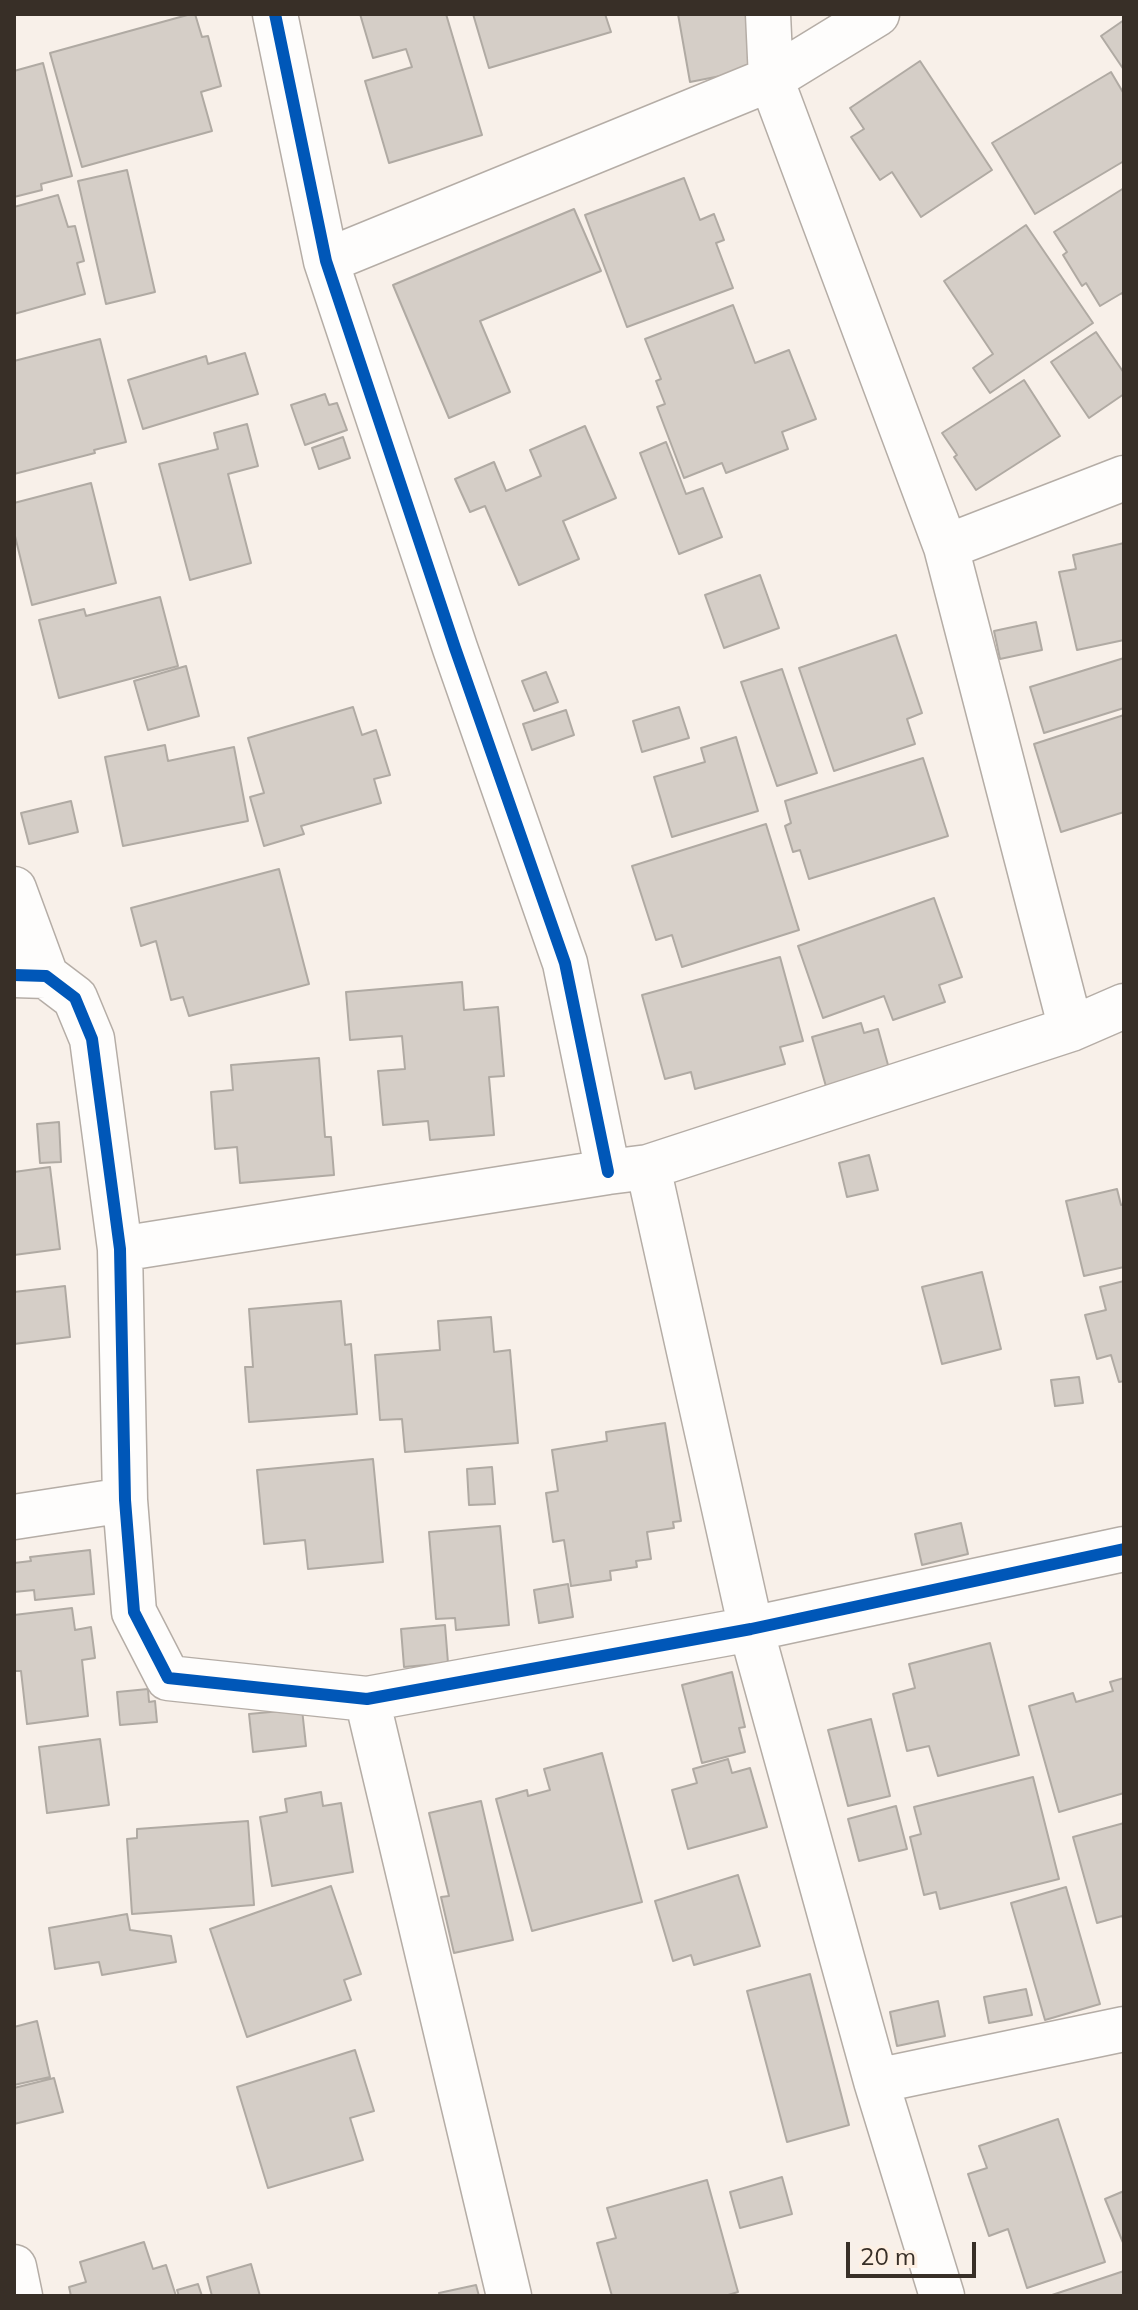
<!DOCTYPE html>
<html>
<head>
<meta charset="utf-8">
<style>
  body { margin:0 }
  #map { position:relative; width:1138px; height:2310px; overflow:hidden; background:#f8f0e9; font-family:Mulish,sans-serif }
  canvas { display:block }
  .frame { position:absolute; inset:0; border:16px solid #382f27; pointer-events:none }
  .scale { position:absolute; left:846px; top:2242px; width:130px; height:36px; box-sizing:border-box; border:4px solid #382f27; border-top:0; padding-left:10px; font-size:24px; line-height:28px; white-space:nowrap; color:#382f27; -webkit-text-stroke:6px #fef0e3; paint-order:stroke }
</style>
</head>
<body>
<div id="map">
<canvas width="1138" height="2310"></canvas>
<div class="frame"></div>
<div class="scale">20 m</div>
</div>
<script>
const context = document.querySelector('canvas').getContext('2d');
context.lineJoin = 'round';
function fill(path, color) { context.fillStyle = color; context.fill(path, 'evenodd'); }
function stroke(path, color, width, dash) { context.strokeStyle = color; context.lineWidth = width; context.lineCap = dash ? 'butt' : 'round'; context.setLineDash(dash || []); context.stroke(path); }
const building = new Path2D(`
  M191 14H195L202 37 208 36 221 86 201 92 212 131 82 167 50 53Z
  M360 14H446L482 135 389 163 365 81 412 67 406 49 373 58Z
  M473 14H605L611 32 489 68Z
  M678 14H746L756 69 690 82Z
  M1124 20V70L1101 36Z
  M920 61 992 170 921 217 892 172 880 180 851 137 864 129 850 108Z
  M43 63 72 176 41 184 42 190 14 197V71Z
  M1111 72 1124 94V161L1035 214 992 143Z
  M127 170 155 292 106 304 78 181Z
  M684 178 700 220 714 214 724 240 716 243 733 288 627 327 585 215Z
  M1124 188V298L1122 293 1100 306 1086 283 1082 286 1063 255 1067 252 1054 232Z
  M58 195 68 227 75 226 84 261 77 263 85 294 14 314V207Z
  M574 209 601 271 480 321 510 392 449 418 393 285Z
  M1026 225 1093 323 990 393 973 368 993 354 944 281Z
  M733 305 755 363 789 350 816 419 782 432 788 449 726 473 722 463 684 478 657 407 665 404 656 381 661 379 645 339Z
  M1096 332 1124 373V394L1089 418 1051 362Z
  M100 339 126 442 94 450 95 453 14 474V361Z
  M245 353 258 394 143 429 128 380 206 356 208 364Z
  M1024 380 1060 436 976 490 954 457 957 455 942 433Z
  M325 394 329 405 337 403 347 430 305 445 291 405Z
  M247 424 258 466 228 474 251 563 190 580 159 464 218 449 214 433Z
  M585 426 616 498 563 521 579 559 519 585 485 506 470 512 455 479 494 462 506 491 541 476 530 450Z
  M343 437 350 458 319 469 312 448Z
  M666 442 686 494 703 488 722 537 679 554 640 453Z
  M91 483 116 583 32 605 14 532V503Z
  M1124 543V640L1077 650 1059 572 1076 569 1073 555Z
  M760 575 779 628 724 648 705 595Z
  M160 597 178 666 59 698 39 620 84 609 86 616Z
  M1036 622 1042 650 1000 659 994 631Z
  M896 635 922 713 907 719 915 744 834 771 799 668Z
  M1124 658V708L1044 733 1030 687Z
  M186 666 199 716 148 730 134 681Z
  M782 669 817 773 777 786 741 682Z
  M546 672 558 702 534 711 522 681Z
  M353 707 362 735 376 730 390 775 374 779 381 803 301 826 304 834 264 846 250 797 264 793 248 738Z
  M679 707 689 738 642 752 633 721Z
  M566 710 574 735 532 750 523 724Z
  M1124 715V812L1061 832 1034 744Z
  M736 737 758 811 672 837 654 777 705 762 701 748Z
  M165 745 168 761 234 747 248 821 123 846 105 757Z
  M923 758 948 836 809 879 800 850 793 852 785 826 791 823 785 801Z
  M71 801 78 832 29 844 21 813Z
  M766 824 799 930 682 967 672 935 656 940 632 866Z
  M279 869 309 984 189 1016 183 997 171 1000 156 941 141 946 131 908Z
  M934 898 962 977 939 985 945 1002 893 1020 884 996 823 1018 798 946Z
  M780 957 803 1041 780 1047 785 1064 695 1089 691 1072 665 1079 642 995Z
  M462 982 464 1010 498 1007 504 1076 489 1077 494 1135 430 1140 428 1121 383 1125 378 1071 405 1069 402 1036 350 1040 346 992Z
  M861 1023 864 1033 878 1029 890 1072 827 1090 812 1037Z
  M319 1058 325 1137H331L334 1175 240 1183 237 1147 215 1149 211 1092 233 1090 231 1065Z
  M59 1122 61 1162 40 1163 37 1124Z
  M869 1155 878 1190 847 1197 839 1163Z
  M50 1167 60 1249 14 1255V1172Z
  M1117 1189 1121 1205 1124 1204V1267L1084 1276 1066 1201Z
  M982 1272 1001 1349 942 1364 922 1287Z
  M1124 1281V1381L1119 1382 1111 1355 1097 1359 1085 1315 1106 1310 1100 1287Z
  M65 1286 70 1337 14 1344V1292Z
  M341 1301 345 1345 351 1344 357 1414 249 1422 245 1367H253L249 1309Z
  M491 1317 494 1352 510 1350 518 1443 405 1452 402 1419 380 1420 375 1355 440 1350 438 1321Z
  M1079 1377 1083 1403 1055 1406 1051 1380Z
  M665 1423 681 1521 673 1522 674 1528 647 1532 651 1559 636 1561 637 1567 610 1571 611 1580 571 1586 564 1540 553 1542 546 1493 558 1491 552 1450 607 1441 606 1432Z
  M373 1459 383 1562 308 1569 305 1540 264 1544 257 1470Z
  M492 1467 495 1504 469 1505 467 1469Z
  M961 1523 968 1554 922 1565 915 1534Z
  M500 1526 509 1625 456 1630 455 1618 436 1619 429 1532Z
  M90 1550 94 1594 35 1600 34 1590 14 1592V1563L31 1561 30 1557Z
  M568 1584 573 1617 539 1623 534 1590Z
  M72 1608 75 1630 91 1627 95 1658 82 1660 88 1716 27 1724 21 1671H14V1615Z
  M445 1625 448 1663 404 1667 401 1629Z
  M990 1643 1019 1755 938 1776 929 1746 907 1751 893 1694 915 1688 909 1664Z
  M732 1672 745 1727 739 1728 745 1752 702 1763 682 1685Z
  M1124 1678V1793L1059 1812 1029 1706 1073 1693 1076 1702 1113 1691 1110 1682Z
  M148 1689 149 1702 155 1701 157 1722 120 1725 117 1692Z
  M302 1709 306 1746 253 1752 249 1714Z
  M871 1719 890 1796 848 1806 828 1730Z
  M100 1739 109 1805 47 1813 39 1747Z
  M602 1753 642 1902 532 1931 496 1799 527 1790 528 1796 550 1790 544 1769Z
  M728 1759 732 1773 750 1768 767 1827 688 1849 672 1790 697 1783 693 1769Z
  M1033 1777 1059 1879 940 1909 936 1892 924 1895 910 1837 921 1834 914 1807Z
  M321 1792 323 1806 341 1803 353 1872 272 1886 260 1817 287 1812 285 1799Z
  M481 1801 513 1940 454 1953 441 1897 449 1896 429 1813Z
  M896 1806 907 1849 859 1861 848 1819Z
  M248 1821 254 1905 132 1914 127 1839 137 1838V1829Z
  M1124 1823V1920L1122 1916 1097 1923 1073 1837Z
  M738 1875 760 1946 694 1965 691 1955 673 1961 655 1901Z
  M331 1886 361 1974 344 1980 351 2000 247 2037 210 1929Z
  M1066 1887 1100 2004 1045 2020 1011 1903Z
  M127 1914 130 1930 171 1936 176 1962 102 1975 99 1962 55 1969 49 1928Z
  M810 1974 849 2125 787 2142 747 1991Z
  M1026 1989 1032 2015 989 2023 984 1997Z
  M938 2001 945 2036 897 2046 890 2012Z
  M37 2021 50 2077 14 2085V2027Z
  M355 2050 374 2111 350 2118 363 2160 268 2188 237 2087Z
  M54 2078 63 2112 14 2124V2088Z
  M1058 2119 1105 2262 1027 2288 1008 2229 989 2236 968 2174 987 2168 979 2146Z
  M782 2177 792 2214 740 2228 730 2192Z
  M707 2180 738 2292 725 2296H612L597 2243 616 2238 607 2208Z
  M1124 2191V2245L1105 2199Z
  M144 2242 153 2269 166 2265 176 2296H71L69 2287 86 2282 80 2262Z
  M251 2264 260 2296H212L207 2277Z
  M1124 2271V2296H1049Z
  M198 2284 202 2296H179L177 2290Z
  M476 2285 479 2296H440L439 2293Z`);
const street = new Path2D(`
  M275 14 326 261 455 648 565 963 608 1172
  M768 14 771 79 946 547 1071 1029
  M326 261 771 79 877 14
  M946 547 1124 478
  M14 889 46 976
  M14 975 46 976 75 998 92 1039 120 1249 125 1500 134 1612 168 1678 367 1699 751 1629 1124 1549
  M648 1167 751 1629 876 2081 942 2296
  M120 1249 608 1172 648 1167 1071 1029 1124 1006
  M14 1517 125 1500
  M367 1699 509 2296
  M876 2081 1124 2029
  M14 2267 20 2296`);
const cycleway = new Path2D(`
  M275 14 326 261 455 648 565 963 608 1172
  M14 975 46 976 75 998 92 1039 120 1249 125 1500 134 1612 168 1678 367 1699 751 1629 1124 1549`);
fill(building, '#d5cec7');
stroke(building, '#b0aaa3', 2);
stroke(street, '#b5ada6', 47);
stroke(street, '#fefdfc', 44);
stroke(cycleway, '#0057b8', 12);
</script>
</body>
</html>
